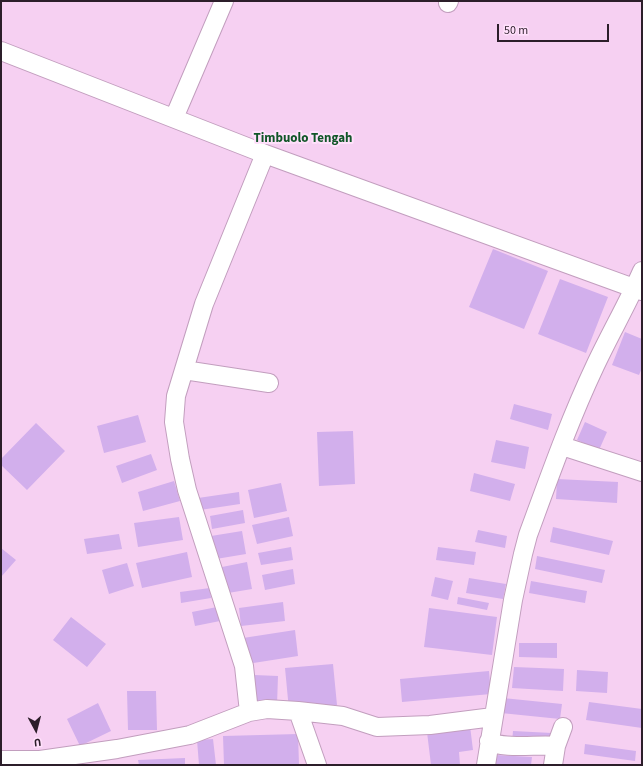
<!DOCTYPE html>
<html>
<head>
<meta charset="utf-8">
<style>
  body { margin:0 }
  #map { position:relative; width:643px; height:766px; overflow:hidden; background:#f6d0f2; font-family:"Source Sans 3",sans-serif }
  canvas { display:block }
  .frame { position:absolute; inset:0; border:2px solid #2c1e2a; pointer-events:none }
  .north { position:absolute; left:16px; top:710px; width:40px; height:40px; -webkit-text-stroke:3px #ffe0fb; paint-order:stroke; rotate:173deg; font-size:11px; font-weight:700; line-height:16px; text-align:center; color:#2c1e2a }
  .north::after { content:''; display:block; margin:auto; width:14px; height:18px; background:#2c1e2a; clip-path:polygon(50% 0,100% 100%,50% 72%,0 100%) }
  .scale { position:absolute; left:497px; top:24px; width:112px; height:18px; box-sizing:border-box; border:2px solid #2c1e2a; border-top:0; padding-left:5px; font-size:12px; line-height:14px; white-space:nowrap; color:#2c1e2a; -webkit-text-stroke:3px #ffe0fb; paint-order:stroke }
</style>
</head>
<body>
<div id="map">
<canvas width="643" height="766"></canvas>
<div class="frame"></div>
<div class="north">U</div>
<div class="scale">50 m</div>
</div>
<script>
const context = document.querySelector('canvas').getContext('2d');
context.lineJoin = 'round';
function fill(path, color) { context.fillStyle = color; context.fill(path, 'evenodd'); }
function stroke(path, color, width, dash) { context.strokeStyle = color; context.lineWidth = width; context.lineCap = dash ? 'butt' : 'round'; context.setLineDash(dash || []); context.stroke(path); }
function write(font, color, halo, rows, align = 'center') {
  context.font = font + ' "Source Sans 3",sans-serif'; context.lineWidth = 4; context.setLineDash([]); context.textBaseline = 'middle'; context.strokeStyle = halo; context.fillStyle = color; for (const [text, x, y, turn = 0] of rows) {
    context.save(); context.translate(x, y); context.rotate((+turn || 0) * Math.PI / 180); context.textAlign = isNaN(turn) ? turn : align; if (halo) context.strokeText(text, 0, 0); context.fillText(text, 0, 0); context.restore();
  }
}
const building = new Path2D(`
  M493 249 548 271 524 329 469 307Z
  M560 279 608 297 586 353 538 334Z
  M625 332 642 339V368L639 375 612 365Z
  M514 404 552 414 548 430 510 419Z
  M138 415 146 442 104 453 97 426Z
  M585 422 607 432 599 450 577 440Z
  M36 423 65 451 27 490 1 465V459Z
  M353 431 355 484 319 486 317 432Z
  M496 440 529 447 525 469 491 462Z
  M151 454 157 470 122 483 116 466Z
  M474 473 515 484 510 501 470 491Z
  M557 479 618 482 617 503 556 499Z
  M174 481 180 501 143 511 138 492Z
  M281 483 287 511 254 518 248 490Z
  M239 492 240 504 200 510 198 498Z
  M243 510 245 523 212 529 210 516Z
  M179 517 183 540 138 547 134 523Z
  M289 517 293 536 257 544 252 525Z
  M553 527 613 541 609 555 550 542Z
  M478 530 507 536 505 548 475 542Z
  M242 531 246 554 216 559 211 536Z
  M119 534 122 549 87 554 84 539Z
  M291 547 293 560 261 565 258 553Z
  M438 547 476 552 474 565 436 560Z
  M1 548 16 560 1 577Z
  M187 552 192 577 142 588 136 563Z
  M537 556 605 570 602 583 535 569Z
  M247 562 252 589 222 594 217 568Z
  M127 563 134 586 109 594 102 570Z
  M293 569 295 584 265 590 262 575Z
  M435 577 453 581 448 600 431 596Z
  M469 578 506 584 503 599 466 593Z
  M531 581 587 591 585 603 529 593Z
  M210 588 211 598 181 603 180 592Z
  M458 597 489 603 487 610 457 604Z
  M283 602 285 621 241 626 239 608Z
  M217 607 220 621 195 626 192 612Z
  M429 608 497 617 492 655 424 647Z
  M71 617 106 644 87 667 53 640Z
  M295 630 298 656 247 664 243 638Z
  M519 643H557V658L519 657Z
  M333 664 337 705 289 710 285 668Z
  M514 667 564 669 563 691 512 688Z
  M577 670 608 672 607 693 576 691Z
  M489 671 491 694 402 702 400 679Z
  M254 675 278 676 277 705 254 704Z
  M127 691H156L157 730H128Z
  M503 698 562 704 560 719 501 713Z
  M589 702 642 709V728L586 720Z
  M98 703 111 731 80 746 67 719Z
  M470 726 473 750 459 752 460 765H431L427 732Z
  M513 731 552 733 551 744 512 742Z
  M298 734 299 765H224L223 736Z
  M213 739 216 765H199L197 740Z
  M585 744 636 751 635 761 584 754Z
  M496 755 532 757 531 765H495Z
  M185 758V765H139L138 760Z`);
const minor = new Path2D(`
  M448 3 449 1
  M1 51 265 154 642 291
  M174 118 224 1
  M184 370 269 383
  M562 446 642 472
  M298 711 317 765
  M249 712 244 666 187 490 180 459 174 422 176 396 204 304 265 154
  M489 741C503 750 538 744 556 746
  M1 760H40L117 749 190 735 249 712 267 709 298 711 343 716 377 727 430 725 493 717
  M486 765 513 600 523 554 528 535C549 478 569 421 595 366 610 334 628 303 642 271
  M553 765 556 746 563 727`);
const quarterNames = [
  ["Timbuolo Tengah",303,139]
];
fill(building, '#d2afec');
stroke(minor, '#c29ebe', 20);
stroke(minor, '#fff', 18);
write('bold 13px', '#115628', '#ffe0fb', quarterNames);
</script>
</body>
</html>
